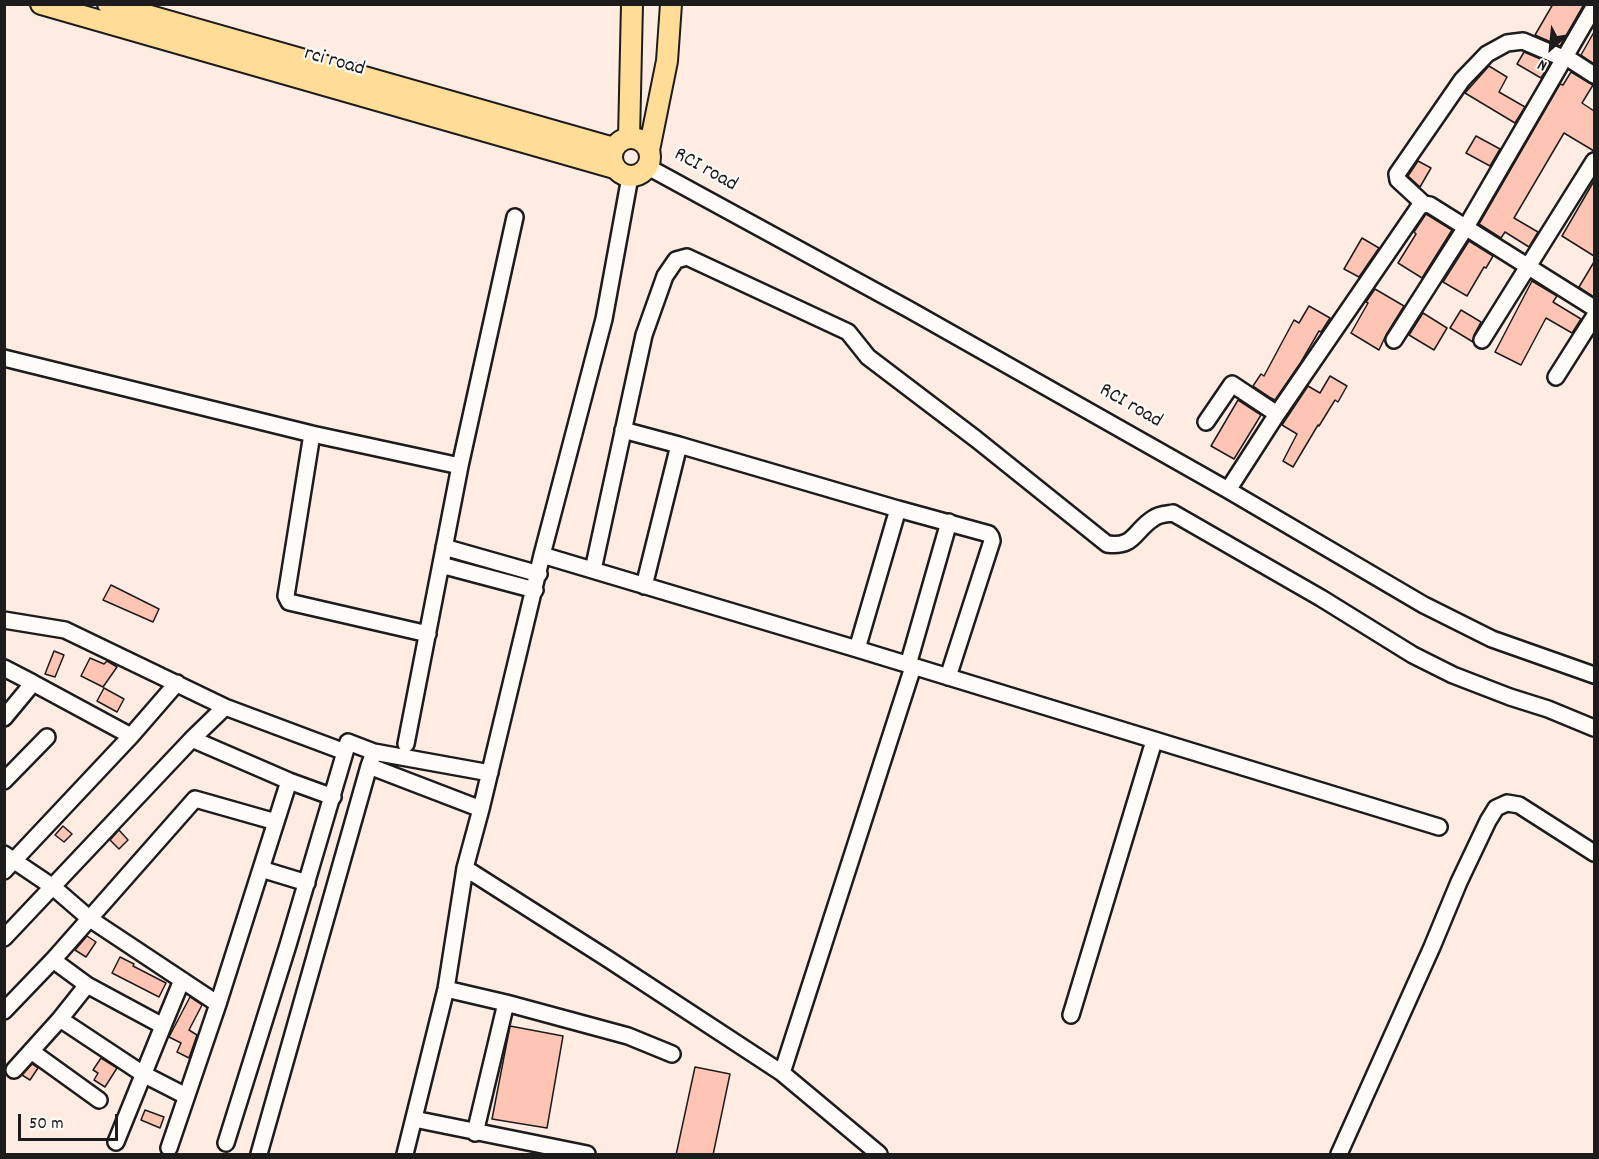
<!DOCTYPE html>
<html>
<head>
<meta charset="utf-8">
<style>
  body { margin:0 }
  #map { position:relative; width:1599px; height:1159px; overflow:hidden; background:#feece3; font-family:Dekko,sans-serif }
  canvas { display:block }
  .frame { position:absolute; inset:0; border:6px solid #1c1c1c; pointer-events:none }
  .north { position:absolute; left:1521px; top:18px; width:60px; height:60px; -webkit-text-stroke:4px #fdfcf7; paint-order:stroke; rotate:207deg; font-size:16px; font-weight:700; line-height:24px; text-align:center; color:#1c1c1c }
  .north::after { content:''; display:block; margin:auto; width:21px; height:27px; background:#1c1c1c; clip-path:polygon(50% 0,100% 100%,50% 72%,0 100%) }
  .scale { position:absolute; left:18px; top:1114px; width:100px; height:27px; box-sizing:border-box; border:3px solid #1c1c1c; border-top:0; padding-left:8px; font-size:18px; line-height:21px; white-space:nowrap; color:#1c1c1c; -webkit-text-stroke:4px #fdfcf7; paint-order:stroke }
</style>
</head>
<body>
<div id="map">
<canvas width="1599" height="1159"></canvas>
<div class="frame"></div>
<div class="north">N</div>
<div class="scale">50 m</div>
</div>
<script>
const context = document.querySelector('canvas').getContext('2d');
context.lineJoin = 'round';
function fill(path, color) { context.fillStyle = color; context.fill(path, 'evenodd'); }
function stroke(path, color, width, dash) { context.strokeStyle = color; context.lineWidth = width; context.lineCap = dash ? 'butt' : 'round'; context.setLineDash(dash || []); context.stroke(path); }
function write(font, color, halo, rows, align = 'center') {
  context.font = font + ' Dekko,sans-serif'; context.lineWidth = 4.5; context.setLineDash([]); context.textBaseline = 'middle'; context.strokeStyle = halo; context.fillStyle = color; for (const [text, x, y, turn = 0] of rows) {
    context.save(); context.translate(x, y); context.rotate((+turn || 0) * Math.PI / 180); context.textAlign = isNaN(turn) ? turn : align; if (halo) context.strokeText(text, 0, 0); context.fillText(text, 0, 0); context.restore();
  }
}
const building = new Path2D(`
  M1553 4H1584L1560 46 1535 35Z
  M1594 32V64L1581 55Z
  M1524 52 1550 63 1541 78 1517 64Z
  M1489 66 1507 77 1499 92 1525 107 1515 123 1465 93Z
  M1571 72 1593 85 1582 103 1594 111V151L1564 133 1514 218 1538 232 1529 247 1505 232 1501 238 1479 224 1560 84 1563 85Z
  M1476 136 1500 149 1490 166 1466 153Z
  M1418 161 1431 168 1420 187 1408 176Z
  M1594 181V256L1562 236Z
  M1426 214 1452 230 1422 278 1398 263 1416 234 1414 232Z
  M1362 238 1379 248 1359 277 1344 269Z
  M1469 241 1493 256 1486 268 1484 267 1467 296 1443 282Z
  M1594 262V297L1579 287Z
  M1532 281 1557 296 1553 302 1581 319 1572 333 1546 318 1521 365 1495 352Z
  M1375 289 1404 306 1386 335 1379 350 1351 333 1368 303 1366 302Z
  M1309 306 1330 318 1321 332 1319 331 1301 362 1275 400 1271 398 1253 386 1261 374 1264 376 1294 320 1299 323Z
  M1461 310 1481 322 1474 335 1473 342 1450 328Z
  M1423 313 1447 328 1434 350 1409 335Z
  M1330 376 1347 386 1338 402 1335 400 1319 426 1318 425 1293 467 1283 461 1297 434 1282 425 1308 386 1320 393Z
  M1238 400 1261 415 1234 459 1211 446Z
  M111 585 159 609 153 622 103 600Z
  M54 651 64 655 55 677 45 674Z
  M90 658 104 664 107 661 117 667 103 687 81 676Z
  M104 688 124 699 117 712 97 701Z
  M63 826 72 834 64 842 55 835Z
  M119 830 128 840 119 849 110 840Z
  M87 936 96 942 86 957 75 950Z
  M120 957 134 964 133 966 166 983 159 997 112 973Z
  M190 997 202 1005 189 1030 197 1035 189 1058 177 1052 181 1043 169 1037Z
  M510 1026 563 1036 547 1128 492 1119Z
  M101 1058 117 1068 105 1087 94 1080 98 1073 93 1070Z
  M32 1064 38 1068 30 1080 22 1075Z
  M695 1067 730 1074 713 1155H676Z
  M145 1110 164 1117 160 1128 141 1120Z`);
const minor = new Path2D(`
  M1566 57 1594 75
  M648 167 910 310 1228 490 1424 605 1492 639 1594 675
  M1424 204 1398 180 1397 174 1462 80 1487 54 1507 43 1523 41 1565 59
  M1394 340 1466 227 1594 7
  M1482 340 1594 161
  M4 358 312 434 460 466 406 744
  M1556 377 1594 317
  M1206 422 1232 384 1277 414
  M623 430 679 445
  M312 434 286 596 289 602 428 634
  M460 466 515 217
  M1228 490 1277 414 1419 207 1424 204 1430 205 1594 308
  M898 509 989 534 991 537 992 541 948 677
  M444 547 539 574
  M542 555 857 649 1439 827
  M441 565 535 590
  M593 570 644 335 665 276 676 260 687 257 848 332 868 357 976 439 1107 544C1135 548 1134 530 1154 518 1159 514 1167 514 1173 513L1321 598 1413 655 1453 675 1510 697 1548 709 1594 728
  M644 586 679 445 898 509 857 649
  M4 620 65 630 225 707 345 752
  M908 665 949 522
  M4 668 33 683 4 718
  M33 683 131 736
  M192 739 289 781 333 797
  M374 752 490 773
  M4 781 47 737
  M4 854 53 887 90 919 218 1004
  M465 868 608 959 782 1073 879 1154
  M261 869 307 883
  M4 871 131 736 177 683
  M4 938 192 739 225 707
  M53 960 87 985
  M446 989 506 1003 475 1133
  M506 1003 628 1036 672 1054
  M4 1011 53 960 195 799 276 822
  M1071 1015 1154 741
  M60 1019 87 985 163 1026 182 980
  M31 1051 99 1100
  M14 1070 60 1019 143 1074 186 1096
  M782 1073 913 667
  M414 1119 587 1154
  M116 1142 163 1026
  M226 1143 288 945 348 742 374 752 369 766
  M169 1148 218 1004 289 781
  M259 1154 369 766 481 809
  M405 1154 446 989 465 868 481 809 542 555 604 319 630 177
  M1339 1154 1432 947 1459 882 1488 821 1496 808 1507 803 1519 805 1594 853`);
const major = new Path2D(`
  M41 4 614 168
  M108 4 614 148
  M612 157a19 19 0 1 1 38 0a19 19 0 1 1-38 0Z
  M629 138 632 4
  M649 150 667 61 671 4`);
const streetNames = [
  ["rci road",334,63,16],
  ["RCI road",705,171,29],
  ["RCI road",1130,407,30]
];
fill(building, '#ffc5b4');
stroke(building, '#1c1c1c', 1.5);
stroke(minor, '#1c1c1c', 20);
stroke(major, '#1c1c1c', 24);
stroke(minor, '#fdfcf7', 15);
stroke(major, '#ffdd96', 20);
write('21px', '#1c1c1c', '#fdfcf7', streetNames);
</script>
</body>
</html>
